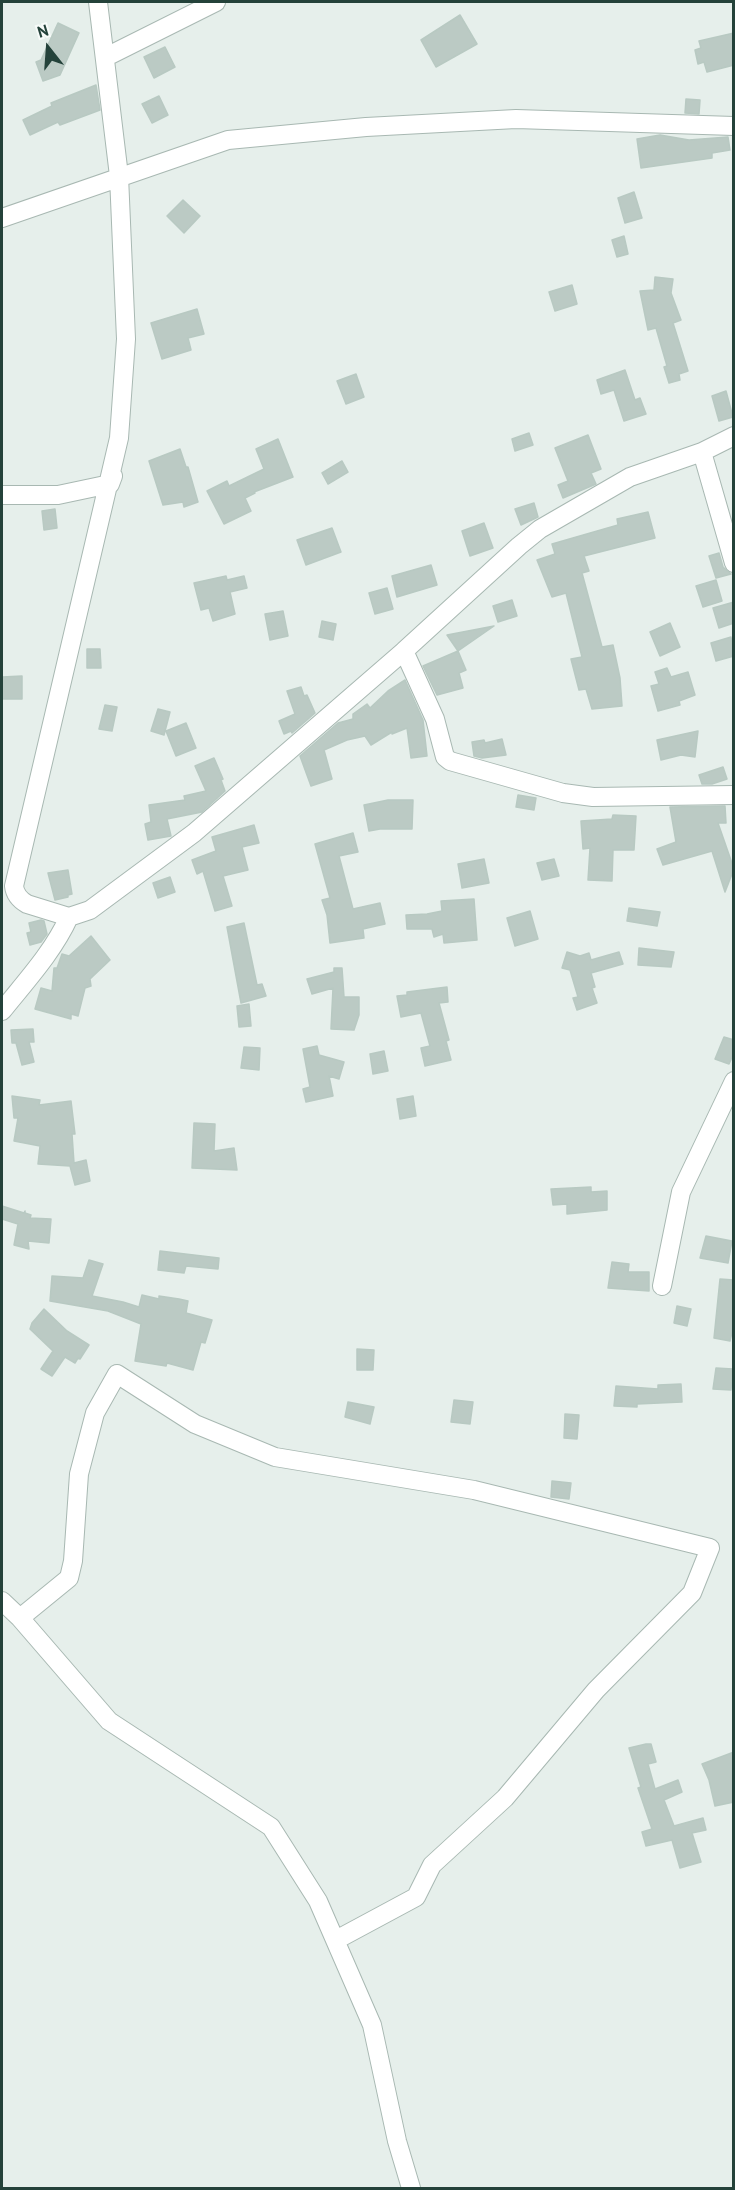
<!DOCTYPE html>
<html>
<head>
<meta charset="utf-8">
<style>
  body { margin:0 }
  #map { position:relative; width:735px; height:2190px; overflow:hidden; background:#e6efeb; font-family:"PT Sans",sans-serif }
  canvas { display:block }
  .frame { position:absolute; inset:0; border:3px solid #24423a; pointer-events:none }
  .north { position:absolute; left:18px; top:18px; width:60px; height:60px; -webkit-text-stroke:4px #f7fbf9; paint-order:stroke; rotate:343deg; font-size:16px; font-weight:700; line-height:24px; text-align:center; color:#24423a }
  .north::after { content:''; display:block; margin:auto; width:21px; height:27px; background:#24423a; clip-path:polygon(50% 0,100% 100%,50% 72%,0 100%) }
</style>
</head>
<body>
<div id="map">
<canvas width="735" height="2190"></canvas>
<div class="frame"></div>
<div class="north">N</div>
</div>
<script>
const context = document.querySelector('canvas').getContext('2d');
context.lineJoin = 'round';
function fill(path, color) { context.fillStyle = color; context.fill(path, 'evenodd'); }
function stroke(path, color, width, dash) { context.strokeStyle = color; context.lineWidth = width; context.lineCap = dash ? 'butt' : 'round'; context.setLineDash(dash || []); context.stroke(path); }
const building = new Path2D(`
  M460 15 477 44 436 67 421 40Z
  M58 23 79 33 60 75 43 81 36 62 41 60Z
  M734 33V65L707 72 704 62 698 64 695 50 701 48 699 41Z
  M165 47 175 67 154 78 144 57Z
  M96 85 100 110 60 125 58 122 30 135 23 120 52 106 51 103Z
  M159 96 168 115 152 123 142 104Z
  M686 99 700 100 699 114 685 113Z
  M660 135 689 140 728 137 730 150 712 153V158L641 168 637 139Z
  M634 192 642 218 625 223 618 198Z
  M183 200 200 216 184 233 167 216Z
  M624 236 628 254 617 257 612 240Z
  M655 277 673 279 671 293 681 320 673 323 688 371 679 374 680 380 669 383 664 367 667 366 656 328 648 330 640 291 654 290Z
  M572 285 577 304 555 311 549 292Z
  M197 309 204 334 188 338 191 350 162 359 151 323Z
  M625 370 635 400 640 398 646 414 624 421 614 390 601 394 597 380Z
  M356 374 364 397 346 404 337 381Z
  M726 391 733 417 719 421 712 396Z
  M529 433 533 445 515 451 512 439Z
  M588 435 601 469 591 473 596 484 563 498 558 485 568 481 555 448Z
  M278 439 293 477 254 492 255 493 245 498 251 511 224 524 207 491 227 481 229 486 264 469 256 449Z
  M180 449 186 467H188L198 502 184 507 183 502 163 505 149 461Z
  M342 461 348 472 328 484 322 473Z
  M534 503 538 517 521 525 515 509Z
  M55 509 57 528 44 530 42 511Z
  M648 512 655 538 584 556 589 571 582 573 602 647 613 645 620 678 622 706 592 709 586 689 579 690 571 659 582 657 566 593 552 597 537 560 555 554 552 544 618 525 617 519Z
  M484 523 493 548 470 556 462 531Z
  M332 528 341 552 306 565 297 540Z
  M719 553 723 567 731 574 716 578 709 556Z
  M431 565 437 585 397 597 392 576Z
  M226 576 227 580 244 576 247 588 230 592 235 614 213 621 209 608 201 610 194 583Z
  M716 580 722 601 703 607 696 586Z
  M387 588 393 609 375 614 369 593Z
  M512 600 517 616 498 622 493 606Z
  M734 602V623L719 628 713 608Z
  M283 611 288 636 270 640 265 614Z
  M322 621 336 624 333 640 319 637Z
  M670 623 680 647 660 656 650 632Z
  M494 626 458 651 447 635Z
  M731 637 734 656 716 661 711 643Z
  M87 649H100L101 668H87Z
  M458 651 466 670 459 673 463 688 437 695 423 666Z
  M667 668 671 677 688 672 695 695 679 701 680 705 658 711 651 686 659 684 655 672Z
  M22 676V699H2V677Z
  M405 680 423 720 427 756 411 758 407 728 392 734V732L371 745 365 736 347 740 324 750 332 779 311 786 300 756 338 723 353 719V714L367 704 370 708 388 691Z
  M301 687 304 696 307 695 315 713 292 733 291 731 284 734 279 721 295 714 287 691Z
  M105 705 117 707 112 731 99 729Z
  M158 709 170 712 164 735 151 731Z
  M186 723 196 748 176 756 166 731Z
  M698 731 695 757 681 755 661 760 657 740Z
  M502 739 506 755 482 758 474 756 472 742 484 740 485 743Z
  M214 758 223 779 221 780 225 791 202 812 167 819 171 836 148 840 145 824 151 822 149 805 185 800 184 796 206 791 195 766Z
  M723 767 727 779 712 784H702L699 775Z
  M518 795 536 798 534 810 516 807Z
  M388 800H413L412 829H380L369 831 364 805Z
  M725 806 726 823H718L734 869 725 892 712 851 663 865 657 849 676 842 670 807Z
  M613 815 636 816 634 850H613L612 881 588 880 590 848 583 849 581 821 612 819Z
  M254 825 259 843 242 847 248 870 223 876 232 906 215 911 203 871 197 874 192 860 216 851 212 837Z
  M353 833 358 852 339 856 353 909 380 903 385 924 363 929 364 938 330 943 327 915 322 900 330 898 315 844Z
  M484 859 489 883 462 888 458 864Z
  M554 859 559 876 542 880 537 863Z
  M68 870 72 894 68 895V897L55 900 48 873Z
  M170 877 175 892 158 898 153 883Z
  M474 899 477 940 444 943 443 934 434 937 432 929H407L406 915 427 914 442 911 441 901Z
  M629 908 660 912 657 926 627 921Z
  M530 911 538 939 515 946 507 918Z
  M41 920 44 921 47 934 41 942 30 945 27 933 31 932 29 923Z
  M244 923 257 985 262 984 266 996 241 1003 227 927Z
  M91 936 110 960 90 979 91 986 85 988 78 1016 71 1014V1019L35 1009 41 988 52 991 54 968H57L62 954 69 956Z
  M639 948 674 952 671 967 638 965Z
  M567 952 580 956 589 953 591 960 619 952 623 964 591 973 595 987 592 988 597 1003 577 1010 573 998 578 997 570 970 562 968Z
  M334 968H342L344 997H359V1015L354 1030 331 1029 333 988 312 994 307 979 334 972Z
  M447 987 448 1002 439 1003 449 1040 446 1041 451 1060 425 1066 421 1048 430 1046 421 1013 401 1017 397 996 407 995V992Z
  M249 1004 251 1026 239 1027 237 1006Z
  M33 1029 34 1042H29L34 1062 22 1065 16 1043H12L11 1030Z
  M724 1037 734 1040V1053L729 1064 715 1059Z
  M317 1046 319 1055 344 1062 339 1079 329 1076 333 1096 306 1102 303 1089 310 1087 303 1049Z
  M244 1047 260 1048 259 1070 241 1068Z
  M384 1051 388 1071 373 1074 370 1054Z
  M12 1096 40 1100 39 1105 71 1101 75 1134H72L74 1163 86 1160 90 1181 75 1185 70 1166 38 1164 40 1146 14 1141 18 1118H14Z
  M413 1096 416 1116 400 1119 397 1099Z
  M194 1123 215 1124 214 1151 234 1148 237 1170 192 1168Z
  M591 1187V1192L607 1191V1210L567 1214V1204L553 1205 551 1189Z
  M2 1206 24 1213 25 1211V1213L31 1215 30 1218 51 1219 49 1243 28 1241 29 1249 14 1245 18 1224 2 1219Z
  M706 1236 732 1241 728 1263 700 1258Z
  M160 1251 219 1258 218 1269 186 1266 184 1273 158 1270Z
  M89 1260 103 1264 92 1296 123 1302 139 1307 142 1295 159 1299V1296L179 1299 188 1301 186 1313 212 1320 205 1343 201 1342 193 1370 167 1363 166 1366 135 1361 141 1324 108 1311 50 1301 52 1276 83 1278Z
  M612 1262 629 1264 628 1272H649V1291L608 1288Z
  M720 1279 734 1280V1324L730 1341 714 1338Z
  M677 1306 691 1309 687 1326 674 1323Z
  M44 1309 67 1331 89 1345 80 1359 78 1358 75 1363 65 1357 52 1376 41 1369 53 1351 30 1329 32 1323Z
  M357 1349 374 1350 373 1370H357Z
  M716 1368 733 1369 731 1390 713 1389Z
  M681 1384 682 1402 637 1404V1407L614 1406 616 1386 658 1389V1385Z
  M454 1400 473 1402 470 1424 451 1422Z
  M348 1402 374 1407 370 1424 345 1417Z
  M565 1414 579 1415 577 1439 564 1438Z
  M552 1481 571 1483 569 1499 551 1497Z
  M646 1744H651L656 1762 648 1764 655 1789 678 1780 682 1792 664 1800 674 1826 703 1818 706 1830 692 1833 701 1862 680 1868 672 1840 646 1846 642 1832 652 1829 638 1788 641 1787 629 1748Z
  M734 1752V1802L715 1806 709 1780 702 1764Z`);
const minor = new Path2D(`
  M98 2 119 176 126 339 119 438 14 886C15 895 20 900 27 904L69 917 90 910 194 833 404 651 519 546 540 529 630 477 702 452 734 436
  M106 57 216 2
  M2 218 228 140 366 127 516 119 734 126
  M702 452 734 563
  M2 495H58L110 484 113 476
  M404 651 435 719 445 757 450 761 563 793 593 797 734 795
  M2 1011C26 981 53 952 69 917
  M662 1286 681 1192 734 1081
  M2 1601 20 1618 109 1721 271 1827 318 1901 372 2025 397 2141 411 2188
  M20 1618 69 1578 73 1561 79 1474 95 1413 117 1374 195 1424 275 1457 474 1490 710 1548 692 1593 596 1690 505 1798 432 1865 416 1897 336 1940`);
fill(building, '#bbcac4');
stroke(building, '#b8c9c2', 1.5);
stroke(minor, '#a8b8b2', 20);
stroke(minor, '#fff', 18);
</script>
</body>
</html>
